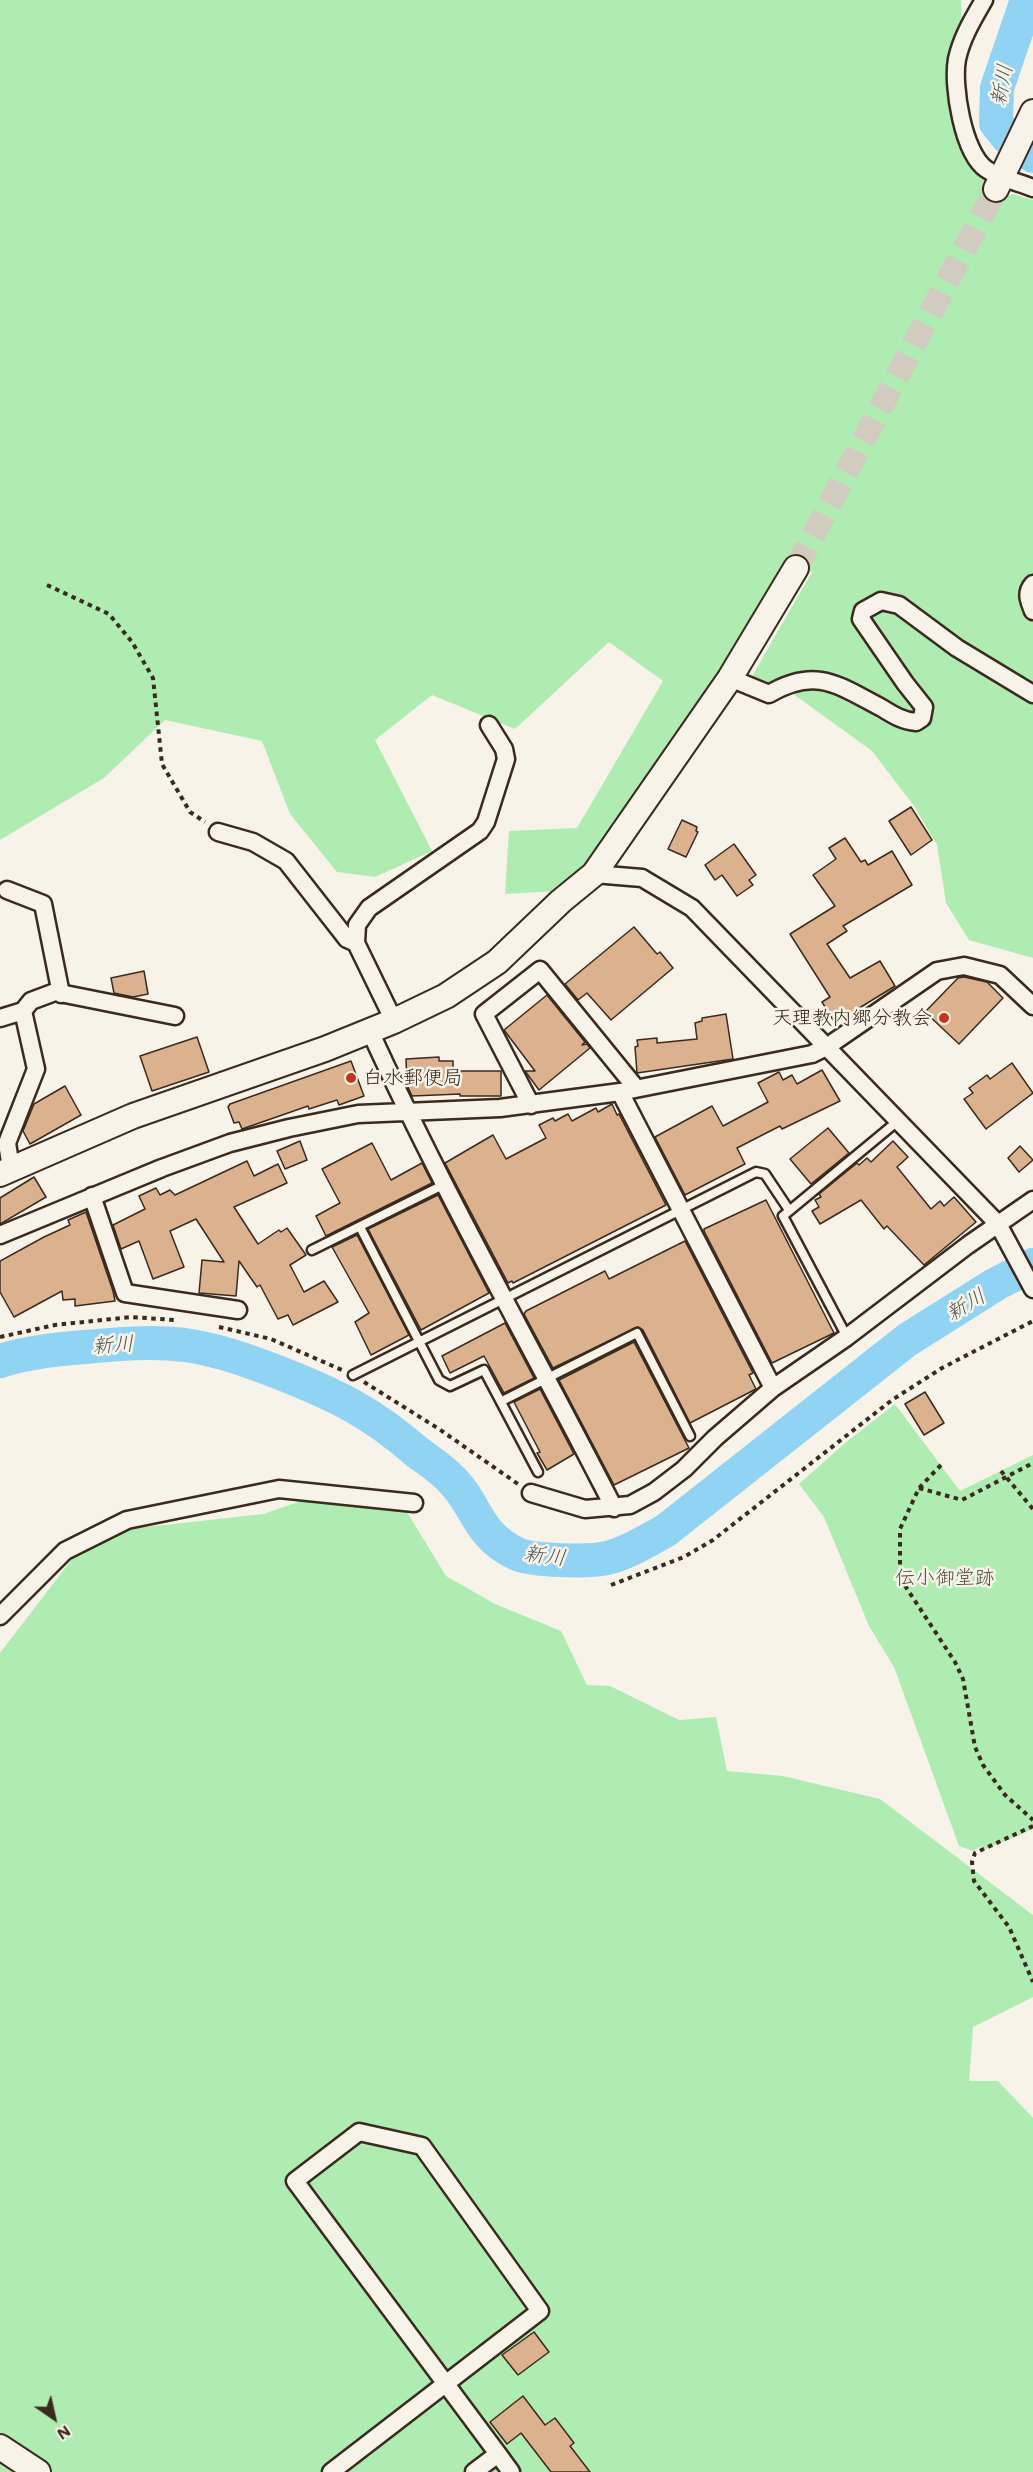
<!DOCTYPE html>
<html>
<head>
<meta charset="utf-8">
<style>
  body { margin:0 }
  #map { position:relative; width:1033px; height:2472px; overflow:hidden; background:#f7f3e8; font-family:Mali,sans-serif }
  canvas { display:block }
  .north { position:absolute; left:24px; top:2388px; width:60px; height:60px; -webkit-text-stroke:4px #f7f3e8; paint-order:stroke; rotate:146deg; font-size:16px; font-weight:700; line-height:24px; text-align:center; color:#3b2a1e }
  .north::after { content:''; display:block; margin:auto; width:21px; height:27px; background:#3b2a1e; clip-path:polygon(50% 0,100% 100%,50% 72%,0 100%) }
</style>
</head>
<body>
<div id="map">
<canvas width="1033" height="2472"></canvas>
<div class="north">N</div>
</div>
<script>
const context = document.querySelector('canvas').getContext('2d');
context.lineJoin = 'round';
function fill(path, color) { context.fillStyle = color; context.fill(path, 'evenodd'); }
function stroke(path, color, width, dash) { context.strokeStyle = color; context.lineWidth = width; context.lineCap = dash ? 'butt' : 'round'; context.setLineDash(dash || []); context.stroke(path); }
function write(font, color, halo, rows, align = 'center') {
  context.font = font + ' Mali,"Klee One",sans-serif'; context.lineWidth = 5; context.setLineDash([]); context.textBaseline = 'middle'; context.strokeStyle = halo; context.fillStyle = color; for (const [text, x, y, turn = 0] of rows) {
    context.save(); context.translate(x, y); context.rotate((+turn || 0) * Math.PI / 180); context.textAlign = isNaN(turn) ? turn : align; if (halo) context.strokeText(text, 0, 0); context.fillText(text, 0, 0); context.restore();
  }
}
const green = new Path2D(`
  M0 0H961L966 139 986 182 1001 198 1013 194 1033 200V958L969 940 946 903 937 845 914 806 872 751 792 693 752 676 812 572 786 562 720 717 623 851 557 891 505 894 509 831 577 828 663 681 609 642 515 729 432 695 375 740 432 851 375 877 337 872 290 814 262 741 165 720 104 778 0 840Z
  M895 1404 960 1491 1033 1455V1829L984 1850 982 1846 973 1851 959 1846 894 1667 869 1626 824 1517 799 1484 845 1443Z
  M328 1492 399 1499 446 1576 495 1604 561 1631 587 1685 610 1686 679 1720 716 1717 727 1771 783 1776 880 1799 1033 1915V1997L973 2027 969 2081H998L1033 2118V2472H0V1653L92 1533 263 1514Z`);
const river = new Path2D(`
  M1027 0 997 88 996 123 1008 138 1033 156
  M0 1361C27 1352 57 1349 85 1347 118 1344 151 1341 185 1345 219 1350 249 1361 280 1373 336 1395 371 1412 417 1452 428 1460 440 1468 449 1477 478 1504 474 1533 517 1554 533 1561 590 1562 607 1558 628 1553 646 1541 665 1531L907 1340 996 1284 1033 1265`);
const building = new Path2D(`
  M911 807 932 840 911 855 889 821Z
  M682 820 697 827 696 831 698 832 686 857 668 849Z
  M845 838 861 862 865 860 868 865 892 851 912 885 843 926 847 931 827 944 850 978 880 961 895 986 835 1023 822 1002 830 997 790 934 835 906 813 875 836 859 829 848Z
  M734 844 756 875 749 880 753 885 737 896 722 875 715 880 705 865Z
  M634 927 657 954 660 952 673 968 611 1020 587 993 578 1000 565 984Z
  M144 971 148 994 133 997 114 993 111 978Z
  M964 977 987 982 1003 998 959 1044 925 1012 958 978Z
  M547 995 585 1042 582 1045 587 1044 590 1048 539 1090 525 1071H535L504 1030Z
  M726 1014 733 1059 637 1073 635 1047 638 1046 637 1040 657 1038V1043L697 1039 695 1023 702 1021V1018Z
  M197 1037 209 1072 152 1091 140 1056Z
  M439 1057V1061H453V1071H501V1096H460V1094L412 1096 407 1085 406 1059Z
  M351 1061 364 1096 339 1105 337 1100 309 1109 308 1106 242 1129 239 1122 234 1123 228 1107 230 1104Z
  M1012 1063 1033 1093 986 1129 964 1099 973 1093 969 1088 987 1075 990 1079Z
  M822 1070 840 1101 782 1129 780 1126 737 1148 745 1164 685 1195 655 1137 712 1106 723 1126 768 1102 758 1083 779 1072 783 1080 792 1075 797 1084Z
  M65 1086 81 1115 30 1144 23 1131 34 1104Z
  M612 1104 617 1115 619 1114 666 1205 513 1283 512 1281 508 1283 445 1163 493 1135 506 1159 546 1138 539 1125 553 1118 555 1121 568 1114 572 1121 596 1108 598 1112Z
  M828 1128 849 1153 811 1184 790 1159Z
  M300 1141 307 1160 285 1169 277 1151Z
  M893 1141 908 1157 897 1167 931 1209 940 1201 944 1206 954 1197 976 1222 924 1265 887 1226 884 1229 861 1200 820 1224 812 1211 819 1207 815 1200 821 1197 819 1194 857 1163 859 1165 867 1158 871 1162Z
  M372 1143 391 1180 422 1163 432 1183 326 1236 316 1216 340 1203 322 1169Z
  M1020 1146 1033 1160 1019 1172 1008 1158Z
  M247 1161 254 1176 278 1164 287 1183 234 1207 258 1244 279 1230 281 1232 287 1228 306 1255 290 1265 304 1292 324 1281 338 1302 293 1325 288 1315 278 1319 260 1285 257 1287 239 1261 236 1296 199 1293 202 1260 224 1262 196 1219 170 1231 184 1267 153 1279 139 1241 121 1249 113 1225 145 1209 139 1196 156 1188 160 1195 170 1190 175 1195Z
  M34 1177 46 1197 0 1224V1198Z
  M438 1195 489 1293 421 1330 368 1229Z
  M766 1200 834 1333 772 1363 704 1231V1229Z
  M86 1212 113 1291 115 1301 75 1306V1299L63 1300 62 1291 14 1317 0 1292V1261L44 1237 70 1225 68 1220Z
  M357 1235 409 1335 371 1355 355 1322 369 1313 332 1247Z
  M685 1241 753 1373 749 1375 756 1389 690 1423 643 1330 638 1327 553 1368 524 1314 526 1311 605 1271 609 1279Z
  M505 1323 534 1378 504 1393 484 1356 450 1373 442 1356Z
  M634 1342 689 1448 614 1485 559 1380Z
  M540 1389 574 1454 547 1470 537 1453 540 1452 514 1402Z
  M925 1392 944 1423 924 1435 905 1404Z
  M534 2332 549 2352 518 2375 502 2355Z
  M523 2396 545 2425 555 2418 574 2443 570 2446 590 2472H551L521 2433 507 2444 490 2422Z`);
const secondaryTunnel = new Path2D(`
  M796 568 996 189`);
const path = new Path2D(`
  M47 585 109 614 132 642 153 678 162 764 190 812 205 822
  M219 1327 271 1339 342 1370
  M0 1337 55 1325 131 1317 174 1320
  M364 1382 439 1429 518 1484
  M941 1465 919 1488 900 1529V1578L955 1662 963 1679 975 1747 983 1765 1005 1795 1033 1820
  M1001 1471 1033 1509
  M919 1488 962 1500 1033 1463
  M611 1585 684 1557 713 1540 892 1400 942 1368 1033 1321
  M1033 1826 975 1853 972 1862 974 1881 1009 1927 1033 1982`);
const lane = new Path2D(`
  M360 1227 439 1380 450 1386 484 1370 538 1472
  M312 1250 443 1185
  M847 1337 783 1216 899 1120
  M353 1375 756 1172 765 1174 789 1210
  M502 1401 637 1333 690 1436`);
const street = new Path2D(`
  M984 0C973 19 962 37 957 59 952 85 963 153 986 169 999 178 1018 182 1033 188
  M1033 584C1025 593 1029 601 1033 611
  M730 678 769 694C817 666 839 686 882 708 893 715 903 721 916 722L922 718 924 707 905 683 861 619 863 611 881 601 899 605 957 648 1033 694
  M218 832 253 842 286 861 347 939 356 943
  M594 874 642 878 692 908 998 1224 1033 1289
  M7 890 43 904 61 994
  M0 1018 23 1011
  M394 1021 356 943 357 925 369 908 480 831 486 822 506 759 504 749 489 725
  M370 1031C444 1194 533 1349 614 1508
  M620 1092 773 1388
  M531 1105 484 1014 540 970 636 1088
  M11 1168 7 1143 36 1069 23 1011 31 1001 55 992 175 1016
  M92 1196 125 1293 238 1310
  M0 1235 162 1168 230 1143 289 1128 358 1114 500 1108 620 1092 812 1054 828 1046 937 971 964 966 1000 975 1033 1006
  M531 1493 585 1509 630 1505 654 1492 684 1469 715 1438 773 1388 847 1337 968 1245 1033 1200
  M0 1616 65 1551 127 1520 279 1489 414 1503
  M331 2472 540 2311 422 2146 359 2132 295 2181 498 2454
  M474 2472 498 2454 511 2472`);
const secondary = new Path2D(`
  M996 189 1033 112
  M0 1174 133 1116 325 1049 394 1021 446 996 497 962 561 901 594 874 730 678 796 568
  M0 2447 38 2472`);
const markers = [
  [944,1018,6,"#c8321e"],
  [351,1078,6,"#c8321e"]
];
const poiNames = [
  ["天理教内郷分教会",932,1018],
  ["白水郵便局",363,1078,"left"]
];
const parkNames = [
  ["伝小御堂跡",945,1578]
];
const waterNames = [
  ["新川",1002,85,-79],
  ["新川",966,1305,-31],
  ["新川",113,1345,-4],
  ["新川",545,1556,7]
];
fill(green, '#afecb2');
stroke(river, '#90d3f2', 34);
fill(building, '#dcb18d');
stroke(building, '#3b2a1e', 1.5);
stroke(secondaryTunnel, '#d1cbc0', 24, [24, 12]);
stroke(lane, '#3b2a1e', 13);
stroke(street, '#3b2a1e', 21);
stroke(secondary, '#3b2a1e', 28);
stroke(path, '#3b2a1e', 4, [4.5, 4.5]);
stroke(lane, '#f7f3e8', 8);
stroke(street, '#f7f3e8', 16);
stroke(secondary, '#f7f3e8', 24);
for (const [x, y, r, color] of markers) { const dot = new Path2D(); dot.arc(x, y, r, 0, 2 * Math.PI); context.fillStyle = color; context.fill(dot); stroke(dot, '#f7f3e8', 2); }
write('20px', '#3b2a1e', '#f7f3e8', poiNames, 'right');
write('20px', '#52513c', '#f7f3e8', parkNames);
write('italic 21px', '#505453', '#f7f3e8', waterNames);
</script>
</body>
</html>
